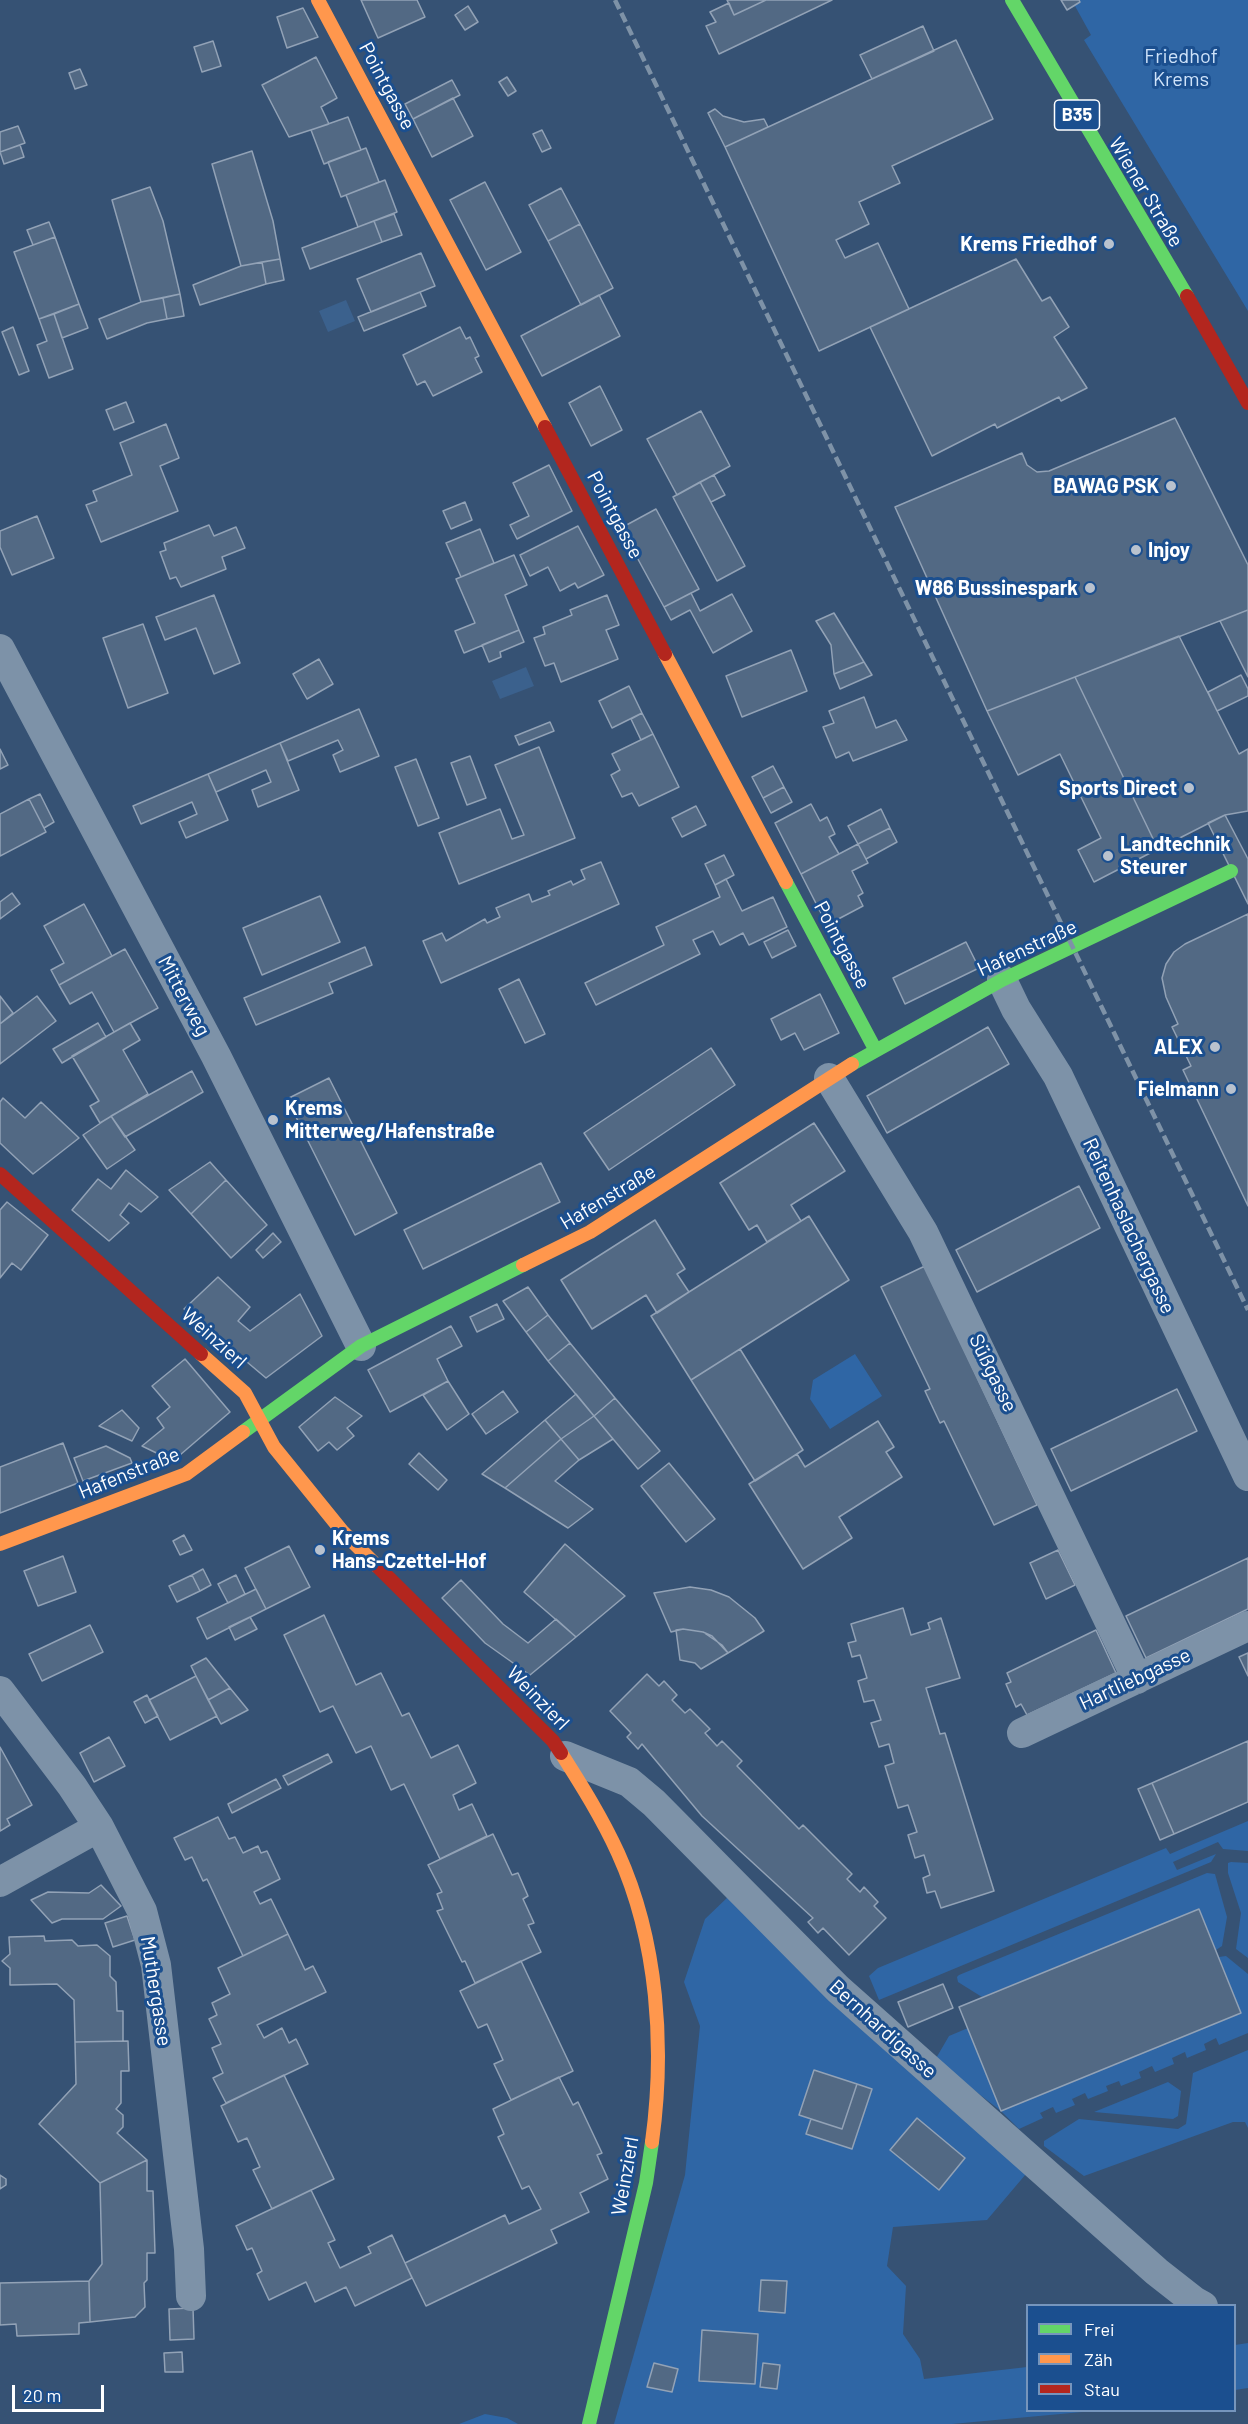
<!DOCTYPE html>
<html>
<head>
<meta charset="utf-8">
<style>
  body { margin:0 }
  #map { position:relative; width:1248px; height:2424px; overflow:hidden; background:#365274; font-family:Barlow,sans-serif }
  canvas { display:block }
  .legend { position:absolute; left:1026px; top:2304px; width:210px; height:108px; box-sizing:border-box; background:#1b4f8f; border:2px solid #7695bc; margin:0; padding:8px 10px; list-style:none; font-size:18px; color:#fff }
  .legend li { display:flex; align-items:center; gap:12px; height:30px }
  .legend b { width:30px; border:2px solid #7695bc }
  .scale { position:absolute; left:12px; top:2385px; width:92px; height:27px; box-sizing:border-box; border:3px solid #fff; border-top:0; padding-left:8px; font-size:18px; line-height:21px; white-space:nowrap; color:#fff; -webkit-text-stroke:4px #1b4f8f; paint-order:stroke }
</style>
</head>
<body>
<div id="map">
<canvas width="1248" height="2424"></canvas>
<ul class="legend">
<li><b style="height:8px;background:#63d668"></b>Frei</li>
<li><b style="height:8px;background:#ff974d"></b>Zäh</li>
<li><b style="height:8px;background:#b3261e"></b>Stau</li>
</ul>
<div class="scale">20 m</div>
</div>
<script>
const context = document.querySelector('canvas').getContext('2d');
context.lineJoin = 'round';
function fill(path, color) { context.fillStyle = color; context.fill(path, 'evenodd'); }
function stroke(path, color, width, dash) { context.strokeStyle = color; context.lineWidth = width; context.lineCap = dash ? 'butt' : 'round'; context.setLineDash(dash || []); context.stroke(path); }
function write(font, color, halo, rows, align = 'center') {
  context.font = font + ' Barlow,sans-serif'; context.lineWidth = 6; context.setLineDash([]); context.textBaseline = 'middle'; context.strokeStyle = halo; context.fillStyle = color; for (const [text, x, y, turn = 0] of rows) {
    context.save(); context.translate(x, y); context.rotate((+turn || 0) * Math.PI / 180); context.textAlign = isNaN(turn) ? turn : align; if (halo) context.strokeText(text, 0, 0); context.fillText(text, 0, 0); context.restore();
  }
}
const green = new Path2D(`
  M1061 0H1248V311L1084 40 1091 35 1075 6 1067 10Z
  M855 1354 882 1396 830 1429 810 1399 813 1380Z
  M1248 1821V1851L1223 1849 1218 1842 1173 1862 1177 1870 1216 1854 1211 1862 879 2000 869 1976 878 1968 1166 1848 1170 1854Z
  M1231 1862 1248 1863V1958L1236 1949 1241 1913 1228 1873V1863Z
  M1207 1873 1215 1874 1227 1917 1222 1946 1216 1950 1199 1909 982 1997 958 1982 957 1977 959 1975Z
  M730 1895 1026 2174 987 2220 893 2227 887 2266 906 2286 903 2334 920 2359 924 2379 1027 2367 1028 2410 1093 2411 952 2424H614L685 2175 700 2026 684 1982 705 1919Z
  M1226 1956 1248 1974V2033L1219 2045 1216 2038 1204 2044 1206 2050 1187 2058 1185 2052 1172 2058 1174 2064 1155 2072 1152 2066 1139 2072 1141 2078 1121 2086 1119 2081 1106 2086 1108 2091 1088 2099 1085 2093 1072 2099 1075 2105 1056 2113 1053 2107 1040 2113 1043 2118 1019 2129 1001 2111 935 2060 949 2036 968 2028 1001 2111 1241 2013 1219 1957Z
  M1248 2050V2128L1245 2122H1233L1084 2176 1044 2146V2141L1079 2119 1178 2129 1186 2124 1193 2073Z
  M1168 2082 1181 2091 1178 2116 1173 2119 1094 2112Z
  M1248 2343V2388L1235 2390V2345Z
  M485 2414 507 2418 518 2424H435H459Z`);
const water = new Path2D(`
  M346 300 355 321 328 332 319 311Z
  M526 667 534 686 500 699 492 681Z`);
const building = new Path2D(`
  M361 0H417L425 17 378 38Z
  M727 0H766L734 15Z
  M766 0H832L719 54 706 26 716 22 710 12 729 3 734 15Z
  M1061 0H1079L1080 2 1067 10Z
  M468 6 478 22 465 30 455 15Z
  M303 8 318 37 287 48 277 17Z
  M923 26 934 51 872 79 860 55Z
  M956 40 993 119 892 166 900 183 859 202 869 224 836 240 845 258 878 243 909 309 819 351 725 147Z
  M213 41 221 66 202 72 194 47Z
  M316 57 337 98 321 107 329 124 289 137 262 85Z
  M80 69 87 85 75 89 69 73Z
  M507 77 516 91 508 96 499 82Z
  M452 80 460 95 413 119 405 104Z
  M453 98 473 136 432 157 413 119Z
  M715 109 723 116 744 122 764 119 768 127 725 147 708 113Z
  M348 117 361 150 324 164 311 130Z
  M18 126 25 143 0 152V132Z
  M542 130 551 148 542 152 533 134Z
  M20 145 24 157 4 164 0 152Z
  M366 148 379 182 341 197 328 162Z
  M252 151 273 221 280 259 241 266 212 164Z
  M385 180 397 212 358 227 346 195Z
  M485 182 521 252 486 270 450 200Z
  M150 187 163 221 180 294 141 302 112 200Z
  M561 188 580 224 548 241 529 205Z
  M394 214 402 235 382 242 374 221Z
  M374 221 382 242 310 269 302 248Z
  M49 222 55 237 33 245 27 230Z
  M580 224 613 288 581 305 548 241Z
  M55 237 79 304 39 319 14 252Z
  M421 253 435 286 371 312 357 279Z
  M280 259 284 280 266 284 262 262Z
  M1016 259 1042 301 1050 297 1069 327 1054 337 1087 388 1061 401 1059 397 997 428 995 424 932 456 870 327Z
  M262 262 266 284 200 305 193 285 241 266Z
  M420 292 426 306 364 331 358 317Z
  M180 294 184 316 167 319 163 298Z
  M599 295 620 336 542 376 521 336Z
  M163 298 167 319 147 323 107 339 99 319 141 302Z
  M79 304 88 328 62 338 54 314Z
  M54 314 73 369 49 378 37 345 47 341 39 319Z
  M13 327 29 371 19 375 2 332Z
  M460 327 466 339 470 337 479 356 475 358 482 372 433 396 425 381 417 385 403 355Z
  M600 386 622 430 591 446 569 403Z
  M126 402 134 422 114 430 106 410Z
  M701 411 730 466 677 495 647 439Z
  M1175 418 1248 565V610L987 711 895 507 1022 453 1027 465 1037 472 1049 471Z
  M166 424 179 458 160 466 178 511 101 542 86 505 97 501 93 491 132 475 120 443Z
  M549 465 572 511 517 539 510 525 529 516 513 483Z
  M714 475 725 495 711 502 700 482Z
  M700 482 745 566 717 581 673 497Z
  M465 502 472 520 451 529 443 511Z
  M656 509 699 589 664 607 621 528Z
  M37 516 54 558 12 575 0 547V531Z
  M209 525 214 536 236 527 245 548 222 557 226 569 181 587 176 577 170 579 160 552 166 550 164 543Z
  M578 526 604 575 578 588 575 583 560 591 548 567 530 576 520 555Z
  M480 529 494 563 461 577 446 543Z
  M514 555 527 585 505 595 519 630 464 653 455 631 475 623 456 579Z
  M691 593 700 611 732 594 752 631 713 653 690 610 671 620 664 607Z
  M214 595 240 663 214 674 196 628 165 640 156 617Z
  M607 595 619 625 606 630 618 659 561 682 554 663 545 666 534 638 545 634 543 627 572 615 570 610Z
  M1248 610V677L1220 621Z
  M834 613 864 662 834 674 831 645 816 621Z
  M143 624 168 693 128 708 103 638Z
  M519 630 524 642 500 652 501 657 489 662 482 645Z
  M1179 636 1239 754 1248 749V811L1225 815 1158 849 1075 677Z
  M791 650 807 691 742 717 726 676Z
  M319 659 333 684 307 699 293 674Z
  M864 662 872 675 840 689 834 674Z
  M1241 675 1248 689V696L1217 711 1208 692Z
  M1075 677 1158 849 1094 882 1078 850 1101 838 1060 754 1018 775 987 711Z
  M629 686 642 713 612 728 599 701Z
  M864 697 876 728 896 720 907 740 853 761 849 752 836 758 823 727 834 723 829 711Z
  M359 709 379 756 340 772 333 755 343 750 338 740 288 761 280 743Z
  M642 713 653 734 641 740 631 719Z
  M550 722 554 731 519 745 515 736Z
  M653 734 679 787 639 806 632 793 622 797 611 775 620 770 612 754Z
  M280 743 299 790 258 807 252 790 271 782 266 770 216 792 208 774Z
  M539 747 575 838 459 884 439 833 500 809 512 839 524 835 495 765Z
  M0 749 8 765 0 769Z
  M470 756 486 798 467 805 451 763Z
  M416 759 439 818 418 826 395 767Z
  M773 766 784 787 763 798 752 777Z
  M208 774 228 820 186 838 179 822 197 814 192 802 141 824 133 806Z
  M784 787 792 802 771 813 763 798Z
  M40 794 54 822 44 828 29 799Z
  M29 799 46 832 0 856V814Z
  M811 804 820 821 827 817 835 834 829 837 839 854 801 874 775 823Z
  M696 806 706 825 682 837 672 818Z
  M881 809 890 828 858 844 848 826Z
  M1225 815 1248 859V904L1208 823Z
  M890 828 897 842 866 859 858 844Z
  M858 844 868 863 852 871 863 893 858 896 863 906 827 925 801 874Z
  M724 855 734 875 715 885 705 864Z
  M601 862 619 904 441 983 423 941 442 933 446 941 485 919 487 923 500 917 496 908 529 894 532 902 550 895 548 891 571 881 573 885 585 879 581 870Z
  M726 879 742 911 773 897 787 927 749 945 743 933 720 945 713 931 693 940 700 954 596 1005 585 983 664 945 656 927 720 897 715 885Z
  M12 893 20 904 0 919V902Z
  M320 896 340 942 262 975 243 928Z
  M84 904 112 956 59 985 51 970 64 963 44 926Z
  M1248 914V1206L1183 1070 1191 1066 1172 1027 1178 1024 1166 997 1162 978 1166 964 1174 952 1185 944Z
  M788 930 796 946 772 958 764 942Z
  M966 942 979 968 905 1004 893 978Z
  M365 947 372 965 329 983 333 993 256 1025 244 998Z
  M125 949 158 1008 114 1032 92 992 70 1004 59 985Z
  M519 979 545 1034 525 1043 499 989Z
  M820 994 839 1033 804 1050 795 1033 781 1040 771 1019Z
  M0 996 13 1013 0 1024Z
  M37 996 56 1021 0 1064V1024Z
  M98 1023 106 1037 62 1063 53 1049Z
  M130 1023 140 1040 123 1050 148 1094 100 1123 90 1106 99 1101 72 1056Z
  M988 1027 1009 1064 887 1133 867 1096Z
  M711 1048 735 1085 609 1170 584 1133Z
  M192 1071 203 1092 125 1137 111 1116Z
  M329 1078 397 1213 355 1235 287 1099Z
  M3 1098 25 1118 41 1102 79 1138 33 1174 0 1143V1102Z
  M111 1116 135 1150 107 1169 83 1135Z
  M814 1123 845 1171 791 1205 801 1221 767 1242 757 1225 749 1230 720 1183Z
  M210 1162 226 1180 191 1214 169 1190Z
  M541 1163 560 1202 423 1269 404 1230Z
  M126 1170 158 1197 141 1212 129 1203 120 1215 129 1223 109 1241 72 1210 98 1179 111 1189Z
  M226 1180 267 1225 231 1258 191 1214Z
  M1079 1186 1100 1228 977 1292 956 1250Z
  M7 1202 48 1235 21 1270 12 1263 0 1278V1210Z
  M809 1216 849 1280 691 1380 651 1316Z
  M655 1220 685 1269 677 1274 689 1292 657 1313 646 1295 592 1329 561 1280Z
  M273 1233 281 1242 263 1258 256 1250Z
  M925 1266 1037 1505 994 1525 944 1421 940 1423 925 1391 930 1389 881 1287Z
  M218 1277 250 1307 238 1321 250 1331 300 1294 322 1336 266 1378 184 1309Z
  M528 1287 548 1315 526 1332 503 1301Z
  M497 1304 504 1319 477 1332 470 1317Z
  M548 1315 570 1343 548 1361 526 1332Z
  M451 1326 462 1346 437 1359 448 1381 390 1412 368 1370Z
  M570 1343 615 1398 594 1416 548 1361Z
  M740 1349 803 1450 755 1481 691 1380Z
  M185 1359 230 1412 173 1461 142 1446 164 1428 157 1418 170 1407 152 1386Z
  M448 1381 469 1414 447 1430 423 1395Z
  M1177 1389 1197 1431 1071 1491 1051 1449Z
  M503 1391 518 1412 486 1434 472 1414Z
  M576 1394 594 1416 561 1439 545 1420Z
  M335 1397 362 1416 347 1428 354 1436 337 1450 329 1442 318 1451 299 1427Z
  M615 1398 660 1451 638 1469 594 1416Z
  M122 1410 139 1428 132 1441 99 1426Z
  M594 1416 613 1439 579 1460 561 1439Z
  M545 1420 561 1439 505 1488 482 1474Z
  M878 1421 894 1447 886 1452 902 1477 839 1517 852 1538 803 1569 749 1484 797 1454 805 1467Z
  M561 1439 579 1460 555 1481 593 1509 568 1528 505 1488Z
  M63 1443 78 1483 0 1513V1467Z
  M106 1446 130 1458 132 1463 83 1481 74 1458Z
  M419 1453 447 1480 438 1490 409 1464Z
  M669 1463 715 1519 686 1542 641 1486Z
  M184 1535 192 1550 180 1555 173 1541Z
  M565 1544 625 1596 576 1637 524 1592Z
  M289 1546 310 1587 266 1609 245 1568Z
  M1058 1550 1075 1585 1046 1599 1030 1563Z
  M63 1556 76 1592 38 1606 24 1571Z
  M1248 1558V1609L1146 1658 1126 1616Z
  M203 1569 211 1585 200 1591 192 1575Z
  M192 1575 200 1591 177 1602 169 1586Z
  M236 1575 245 1594 228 1603 218 1584Z
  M461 1580 503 1624 528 1643 556 1619 576 1637 530 1675 485 1643 442 1598Z
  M690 1587 711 1590 729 1597 755 1618 764 1631 728 1653 722 1645 703 1632 683 1629 671 1632 654 1593Z
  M256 1589 266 1609 207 1639 197 1618Z
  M903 1608 911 1635 930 1629 928 1623 941 1618 960 1678 926 1688 940 1734 945 1733 994 1891 941 1908 935 1891 927 1893 923 1878 930 1875 924 1855 915 1858 908 1835 917 1832 908 1805 898 1808 885 1766 894 1763 889 1744 879 1747 871 1723 881 1720 874 1700 864 1702 858 1681 867 1678 860 1655 852 1657 848 1643 856 1641 851 1624Z
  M324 1615 356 1685 381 1673 402 1716 409 1713 431 1758 458 1745 476 1783 453 1795 459 1810 472 1804 487 1836 440 1859 404 1784 391 1790 371 1746 356 1753 333 1706 320 1712 284 1635Z
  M250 1617 257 1629 235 1640 229 1627Z
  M90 1625 103 1652 42 1681 29 1654Z
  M683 1629 703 1632 712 1636 728 1653 701 1669 695 1663 680 1660 676 1630Z
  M1096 1630 1116 1673 1027 1715 1021 1704 1016 1707 1006 1684 1011 1682 1007 1673Z
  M1248 1653V1676L1239 1657Z
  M206 1658 230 1688 208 1700 191 1666Z
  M647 1674 659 1686 664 1681 677 1695 672 1700 685 1713 690 1709 710 1729 705 1733 717 1746 722 1741 742 1761 737 1766 799 1829 803 1825 852 1874 847 1879 860 1892 864 1887 878 1902 874 1906 886 1918 849 1955 823 1928 818 1933 808 1922 813 1918 702 1816 642 1744 638 1749 627 1737 631 1733 610 1711Z
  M196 1676 217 1716 170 1740 149 1700Z
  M230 1688 248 1710 221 1724 208 1700Z
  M147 1695 158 1716 145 1723 134 1702Z
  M109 1737 125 1766 94 1782 80 1753Z
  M1248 1741V1802L1174 1834 1152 1783Z
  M0 1747 32 1805 7 1819 10 1825 0 1831Z
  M328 1754 332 1762 288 1785 283 1776Z
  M276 1779 281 1788 232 1813 228 1804Z
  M1152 1783 1174 1834 1160 1840 1138 1789Z
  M218 1817 229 1839 235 1837 243 1853 258 1846 261 1853 267 1851 280 1879 254 1892 260 1904 271 1899 288 1934 243 1956 207 1879 203 1881 192 1857 185 1860 174 1838Z
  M493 1834 512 1875 518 1873 528 1896 523 1899 534 1923 528 1925 541 1952 475 1983 465 1961 462 1962 437 1911 443 1909 437 1894 442 1892 428 1865Z
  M101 1885 121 1906 103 1919H62L52 1923 31 1900 48 1892 89 1893Z
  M1199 1909 1241 2013 1001 2111 959 2007Z
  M127 1916 135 1940 113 1947 105 1923Z
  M288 1934 305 1970 313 1966 326 1992 257 2025 264 2038 282 2028 289 2043 296 2039 308 2064 226 2103 213 2078 223 2073 212 2048 221 2044 209 2019 217 2015 212 2003 230 1994 218 1968Z
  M44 1936 45 1941 72 1940 78 1946 97 1945 110 1956V1976L116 1982 117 2011H123V2041L75 2042 74 2000 57 1984 10 1985V1968L2 1961 10 1954 9 1937Z
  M521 1961 573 2071 511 2100 494 2064 503 2060 487 2024 478 2028 460 1991Z
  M943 1984 953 2008 908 2027 898 2002Z
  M128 2041 129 2071H121V2103L116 2109 123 2115V2127L117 2133 147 2160 100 2183 39 2124 76 2084 75 2042Z
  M814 2070 857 2084 842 2129 799 2115Z
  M284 2075 334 2179 272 2209 253 2170 260 2167 247 2138 238 2142 221 2106Z
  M559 2077 573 2105 578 2102 602 2153 597 2155 608 2179 580 2193 589 2212 551 2230 557 2243 426 2306 405 2263 505 2215 509 2224 541 2209 529 2186 522 2189 498 2137 504 2134 493 2109Z
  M857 2084 872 2089 852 2149 806 2134 811 2119 842 2129Z
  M917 2118 965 2158 939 2190 890 2150Z
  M147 2160V2191H153L155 2253H147V2280L144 2283 145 2307 135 2317 90 2322 89 2281 102 2264 100 2183Z
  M0 2175 6 2179V2185L0 2189Z
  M311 2190 335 2240 328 2243 340 2268 371 2253 368 2247 392 2235 412 2278 355 2306 346 2287 315 2302 306 2282 269 2300 257 2274 262 2271 252 2248 247 2250 236 2226Z
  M761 2280 787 2281 785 2313 759 2311Z
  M89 2281 90 2322 79 2323V2334L17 2336 16 2324 0 2325V2283Z
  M193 2308 194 2339 170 2340 169 2309Z
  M702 2330 758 2334 755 2384 699 2381Z
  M182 2352 183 2372H165L164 2353Z
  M654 2363 678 2369 672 2392 647 2387Z
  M763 2363 780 2365 777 2389 760 2387Z`);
const street = new Path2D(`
  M0 649 216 1056 361 1346
  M1002 980 1016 1009 1058 1076 1248 1476
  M829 1078 923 1232 1137 1679
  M0 1691 72 1786 99 1827 142 1911 156 1965 189 2249 191 2296
  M1022 1733 1248 1626
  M565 1756 629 1782 654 1803 838 1989 1157 2272 1194 2301 1203 2306
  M0 1882 99 1827`);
const fast = new Path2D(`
  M1012 0 1187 296
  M786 882 875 1049
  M852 1064 1002 980 1231 871
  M243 1432 361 1346 523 1265
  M589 2424 646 2183 652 2142`);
const slow = new Path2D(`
  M318 0 545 427
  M665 654 786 882
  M523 1265 590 1232 852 1064
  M201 1354 245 1393 274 1447 342 1531 377 1566
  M0 1544 186 1474 243 1432
  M561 1753C582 1786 602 1818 618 1853 658 1941 665 2048 652 2142`);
const jam = new Path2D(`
  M1187 296 1248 403
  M545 427 665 654
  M0 1174 201 1354
  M377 1566 553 1741 561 1753`);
const rail = new Path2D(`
  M615 0 1248 1310`);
const markers = [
  [1109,244,6,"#b9c2ce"],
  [1171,486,6,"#b9c2ce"],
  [1136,550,6,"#b9c2ce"],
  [1090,588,6,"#b9c2ce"],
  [1189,788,6,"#b9c2ce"],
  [1108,856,6,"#b9c2ce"],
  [1215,1047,6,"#b9c2ce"],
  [1231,1089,6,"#b9c2ce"],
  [273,1120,6,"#b9c2ce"],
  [320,1550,6,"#b9c2ce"]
];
const shields = [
  [1077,115,45]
];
const shieldNames = [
  ["B35",1077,115]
];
const parkNames = [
  ["Friedhof",1181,56],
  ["Krems",1181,79]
];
const streetNames = [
  ["Pointgasse",387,86,62],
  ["Wiener Straße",1146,192,59],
  ["Pointgasse",615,515,62],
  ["Pointgasse",842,945,62],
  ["Hafenstraße",1027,948,-25],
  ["Mitterweg",184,996,62],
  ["Hafenstraße",608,1197,-31],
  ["Reitenhaslachergasse",1129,1226,65],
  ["Weinzierl",214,1338,42],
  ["Süßgasse",993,1373,64],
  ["Hafenstraße",129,1473,-22],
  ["Hartliebgasse",1135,1679,-25],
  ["Weinzierl",538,1698,46],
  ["Muthergasse",156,1991,81],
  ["Bernhardigasse",883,2029,42],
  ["Weinzierl",625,2176,-80]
];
const poiNames = [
  ["Krems Friedhof",1097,244],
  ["BAWAG PSK",1159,486],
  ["Injoy",1148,550,"left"],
  ["W86 Bussinespark",1078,588],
  ["Sports Direct",1177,788],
  ["Landtechnik",1120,844,"left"],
  ["Steurer",1120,867,"left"],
  ["ALEX",1203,1047],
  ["Fielmann",1219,1089],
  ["Krems",285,1108,"left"],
  ["Mitterweg/Hafenstraße",285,1131,"left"],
  ["Krems",332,1538,"left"],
  ["Hans-Czettel-Hof",332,1561,"left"]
];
fill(green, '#2f66a5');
fill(water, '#3b618d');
fill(building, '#526984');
stroke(building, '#92a2b6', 1.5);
stroke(street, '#7d92a8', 30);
stroke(fast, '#63d668', 14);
stroke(slow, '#ff974d', 14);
stroke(jam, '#b3261e', 14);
stroke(rail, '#7e92a7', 4.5, [10, 4.5]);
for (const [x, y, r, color] of markers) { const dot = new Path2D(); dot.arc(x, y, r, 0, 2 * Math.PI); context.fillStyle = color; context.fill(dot); stroke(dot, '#1b4f8f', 2); }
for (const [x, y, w] of shields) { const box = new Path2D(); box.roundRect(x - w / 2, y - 15, w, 30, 4.5); context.fillStyle = '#1b4f8f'; context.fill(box); stroke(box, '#fff', 1.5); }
write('bold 18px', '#fff', null, shieldNames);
write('20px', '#cfe3fa', '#1b4f8f', parkNames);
write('20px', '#fff', '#1b4f8f', streetNames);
write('bold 20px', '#fff', '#1b4f8f', poiNames, 'right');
</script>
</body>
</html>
